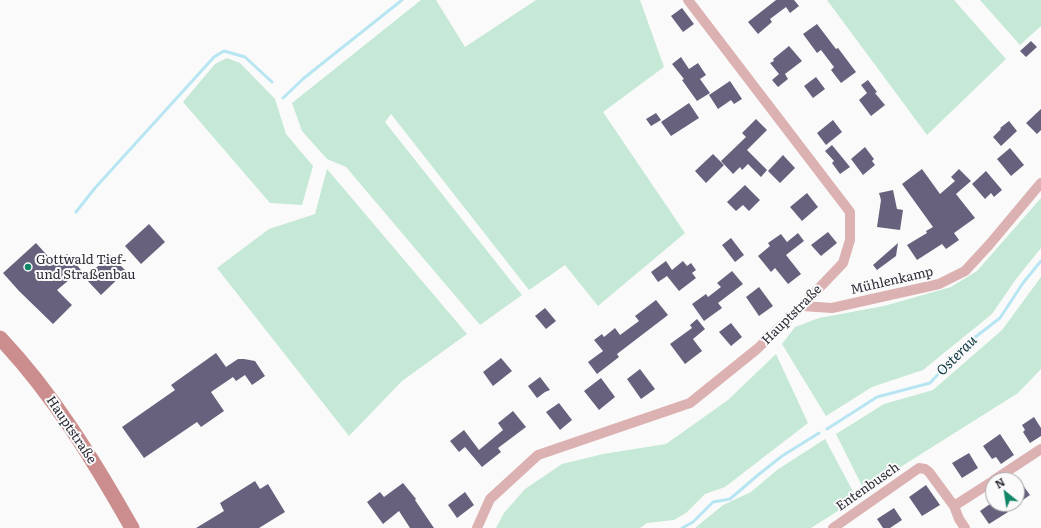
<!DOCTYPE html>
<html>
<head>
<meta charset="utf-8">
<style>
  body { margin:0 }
  #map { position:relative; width:1041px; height:528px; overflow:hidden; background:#fafafa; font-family:Literata,serif }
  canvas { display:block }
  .north { position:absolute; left:985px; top:472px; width:40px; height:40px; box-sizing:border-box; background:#fafafa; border:1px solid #a8a8ac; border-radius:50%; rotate:330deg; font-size:11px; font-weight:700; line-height:16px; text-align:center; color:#2e2c38 }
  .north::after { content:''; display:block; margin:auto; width:14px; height:18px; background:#118768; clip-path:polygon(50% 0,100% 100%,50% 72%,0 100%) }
</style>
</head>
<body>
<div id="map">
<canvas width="1041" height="528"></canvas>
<div class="north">N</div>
</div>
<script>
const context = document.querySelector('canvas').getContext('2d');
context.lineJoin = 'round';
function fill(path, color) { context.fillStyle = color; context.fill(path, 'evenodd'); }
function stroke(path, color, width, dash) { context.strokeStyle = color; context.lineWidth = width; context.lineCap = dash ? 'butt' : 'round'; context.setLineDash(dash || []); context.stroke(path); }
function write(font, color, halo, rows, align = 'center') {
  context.font = font + ' Literata,serif'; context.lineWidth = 4; context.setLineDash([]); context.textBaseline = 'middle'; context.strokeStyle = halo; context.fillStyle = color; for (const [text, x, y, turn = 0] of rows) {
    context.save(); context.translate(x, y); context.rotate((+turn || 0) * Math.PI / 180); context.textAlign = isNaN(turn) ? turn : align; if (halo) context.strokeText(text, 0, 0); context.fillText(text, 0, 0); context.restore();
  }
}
const green = new Path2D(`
  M421 0H436L465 47 536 0H640L664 67 603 112 685 233 598 306 565 265 529 290 391 114 385 122 522 295 480 325 346 167 327 159 302 131 292 103Z
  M827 0H954L1006 59 927 135Z
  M980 0H1041V26L1020 45Z
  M227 58 240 63 275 99 286 134 313 166 302 205 270 203 183 102 215 64Z
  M327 169 467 334 402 381 349 436 217 268 269 229 315 214Z
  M1041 198V248L1016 279 992 314 923 370 872 387 826 416 782 344 795 327 819 318 884 306 951 287 977 271Z
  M1041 277V369L1018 393 864 490 836 434 884 404 933 390 1002 330Z
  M776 354 808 423 725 487 705 494 686 513 674 520 647 523 640 528H496L504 513 525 489 562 464 603 454 666 444 728 400Z
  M825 439 857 499 811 528H695L723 505 751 492 777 470Z`);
const stream = new Path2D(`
  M283 98 304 78 402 0
  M76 212 95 188 214 57 224 51 245 57 272 82
  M827 429 877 397 930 383 965 345 1000 318 1023 283 1041 261
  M682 528 693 522 713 502 730 499 758 475 782 456 819 433`);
const building = new Path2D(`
  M776 0H794L799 6 790 13 786 7 770 19 772 22 758 34 748 22Z
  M682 8 694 24 683 32 671 16Z
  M817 24 836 49 838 48 856 72 841 83 831 70 834 67 821 50 817 53 803 34Z
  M1031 41 1037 47 1026 57 1020 51Z
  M789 46 802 61 785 74 788 79 778 87 772 80 779 74 770 63 774 61 773 59Z
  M681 57 689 69 698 63 706 75 700 79 710 93 697 101 682 80 684 79 672 64Z
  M816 77 825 89 813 98 804 86Z
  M868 80 877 92 875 93 885 105 871 116 859 100 867 93 861 85Z
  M730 81 742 99 734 104 731 100 718 109 709 95Z
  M689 103 699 118 671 136 661 122Z
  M1041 109V130L1037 134 1026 123Z
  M656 113 661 120 651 126 646 119Z
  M756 119 767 130 747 150 767 170 761 177 748 164 742 170 740 167 733 174 721 161 746 137 742 133Z
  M833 120 842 132 826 145 817 133Z
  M1009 121 1017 131 1001 146 993 137 1001 129 1000 128Z
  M832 145 850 167 840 174 832 163 834 161 825 151Z
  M865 147 874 159 872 161 875 165 863 175 851 159Z
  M1010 148 1024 165 1011 176 997 159Z
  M713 154 724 165 706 183 695 171Z
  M783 155 795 168 780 183 768 171Z
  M922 169 940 194 955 181 951 177 959 169 971 181 956 194 975 218 954 233 959 240 946 249 942 244 917 260 907 245 927 233 926 231 933 227 902 184Z
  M986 171 1002 190 994 197 991 193 985 199 972 184Z
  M745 185 760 200 749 211 743 205 736 211 727 202Z
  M893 190 897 209 903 210 900 230 877 227 881 200 879 193Z
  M807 193 818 207 802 221 790 207Z
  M149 224 165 242 141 264 125 246Z
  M828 232 837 243 821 256 811 245Z
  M798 233 804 241 786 255 801 274 788 284 775 268 771 272 758 256 770 246 768 243 781 234 787 242Z
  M731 238 744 255 735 262 722 245Z
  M36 243 55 264 67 254 81 270 57 290 72 305 53 324 19 291 3 273Z
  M898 243 896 256 877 270 873 265Z
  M110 255 126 271 101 295 85 278Z
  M666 261 672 270 683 261 687 266 691 263 696 270 692 273 696 278 679 291 667 276 658 282 651 272Z
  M732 271 743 284 718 303 722 308 704 321 692 304 706 294 708 297 721 287 717 283Z
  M759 287 773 306 759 316 746 297Z
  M656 300 668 315 617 354 619 357 597 374 588 362 603 351 594 340 602 334 604 337 615 328 620 335 639 321 635 316Z
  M545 308 556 321 546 329 535 316Z
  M697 319 705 329 693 339 702 351 685 364 670 344 692 328 690 325Z
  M731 323 742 337 731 346 719 332Z
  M216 353 226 367 238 359H244L255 361 265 376 252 385 245 375 236 381 233 377 211 392 224 411 201 427 197 422 144 458 122 427 175 390 171 385Z
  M501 358 512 371 493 386 483 372Z
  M640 369 655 389 641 399 627 379Z
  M540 377 550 390 545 392 537 398 528 386Z
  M601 378 615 397 599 410 584 391Z
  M559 403 572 420 560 430 546 412Z
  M513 411 526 427 498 448 501 452 482 467 465 447 459 452 450 441 464 430 479 450 503 430 498 423Z
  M1034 417 1041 428V436L1030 443 1023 432 1025 430 1022 425Z
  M1000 434 1014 455 1001 464 996 457 992 459 983 446Z
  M969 453 978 468 962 478 952 463Z
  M1017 477 1030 495 1017 504Z
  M255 481 260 489 268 484 285 512 259 528H196L224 511 220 503Z
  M403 483 416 499 415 500 434 528H410L399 511 383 524 367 502 380 492 384 497Z
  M926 485 940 505 922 516 909 497Z
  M465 492 474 505 457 518 448 505Z
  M990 504H1017L1007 511 1008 512 989 524 980 511Z
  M894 508 902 520 890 528H883L877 519Z`);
const street = new Path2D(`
  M802 306 832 308 939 284 965 271 989 245 1041 183
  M994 480 1041 449
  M954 506 993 481
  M477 528 490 499 538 455 690 403 757 349 802 306 843 263 850 240V212L688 0
  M833 528 919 468 925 469 929 472 954 506 959 519 965 528`);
const secondary = new Path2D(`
  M0 338C53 394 94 461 132 528`);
const markers = [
  [28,267,4,"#118768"]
];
const poiNames = [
  ["Gottwald Tief-",36,260],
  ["und Straßenbau",36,275]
];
const streetNames = [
  ["Mühlenkamp",892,281,-13],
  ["Hauptstraße",792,315,-45],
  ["Hauptstraße",71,430,56],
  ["Entenbusch",868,487,-35]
];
const waterNames = [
  ["Osterau",957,356,-45]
];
fill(green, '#c5e9d6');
stroke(stream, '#b7e6f2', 3);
fill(building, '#67617d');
stroke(street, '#dcb1b1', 10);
stroke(secondary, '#cb8d8d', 15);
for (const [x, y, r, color] of markers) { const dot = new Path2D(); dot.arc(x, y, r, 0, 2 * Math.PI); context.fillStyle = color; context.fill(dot); stroke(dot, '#fafafa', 1.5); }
write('13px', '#2e2c38', '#fafafa', poiNames, 'left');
write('13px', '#2e2c38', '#fafafa', streetNames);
write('italic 14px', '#0a3740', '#fafafa', waterNames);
</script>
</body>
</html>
